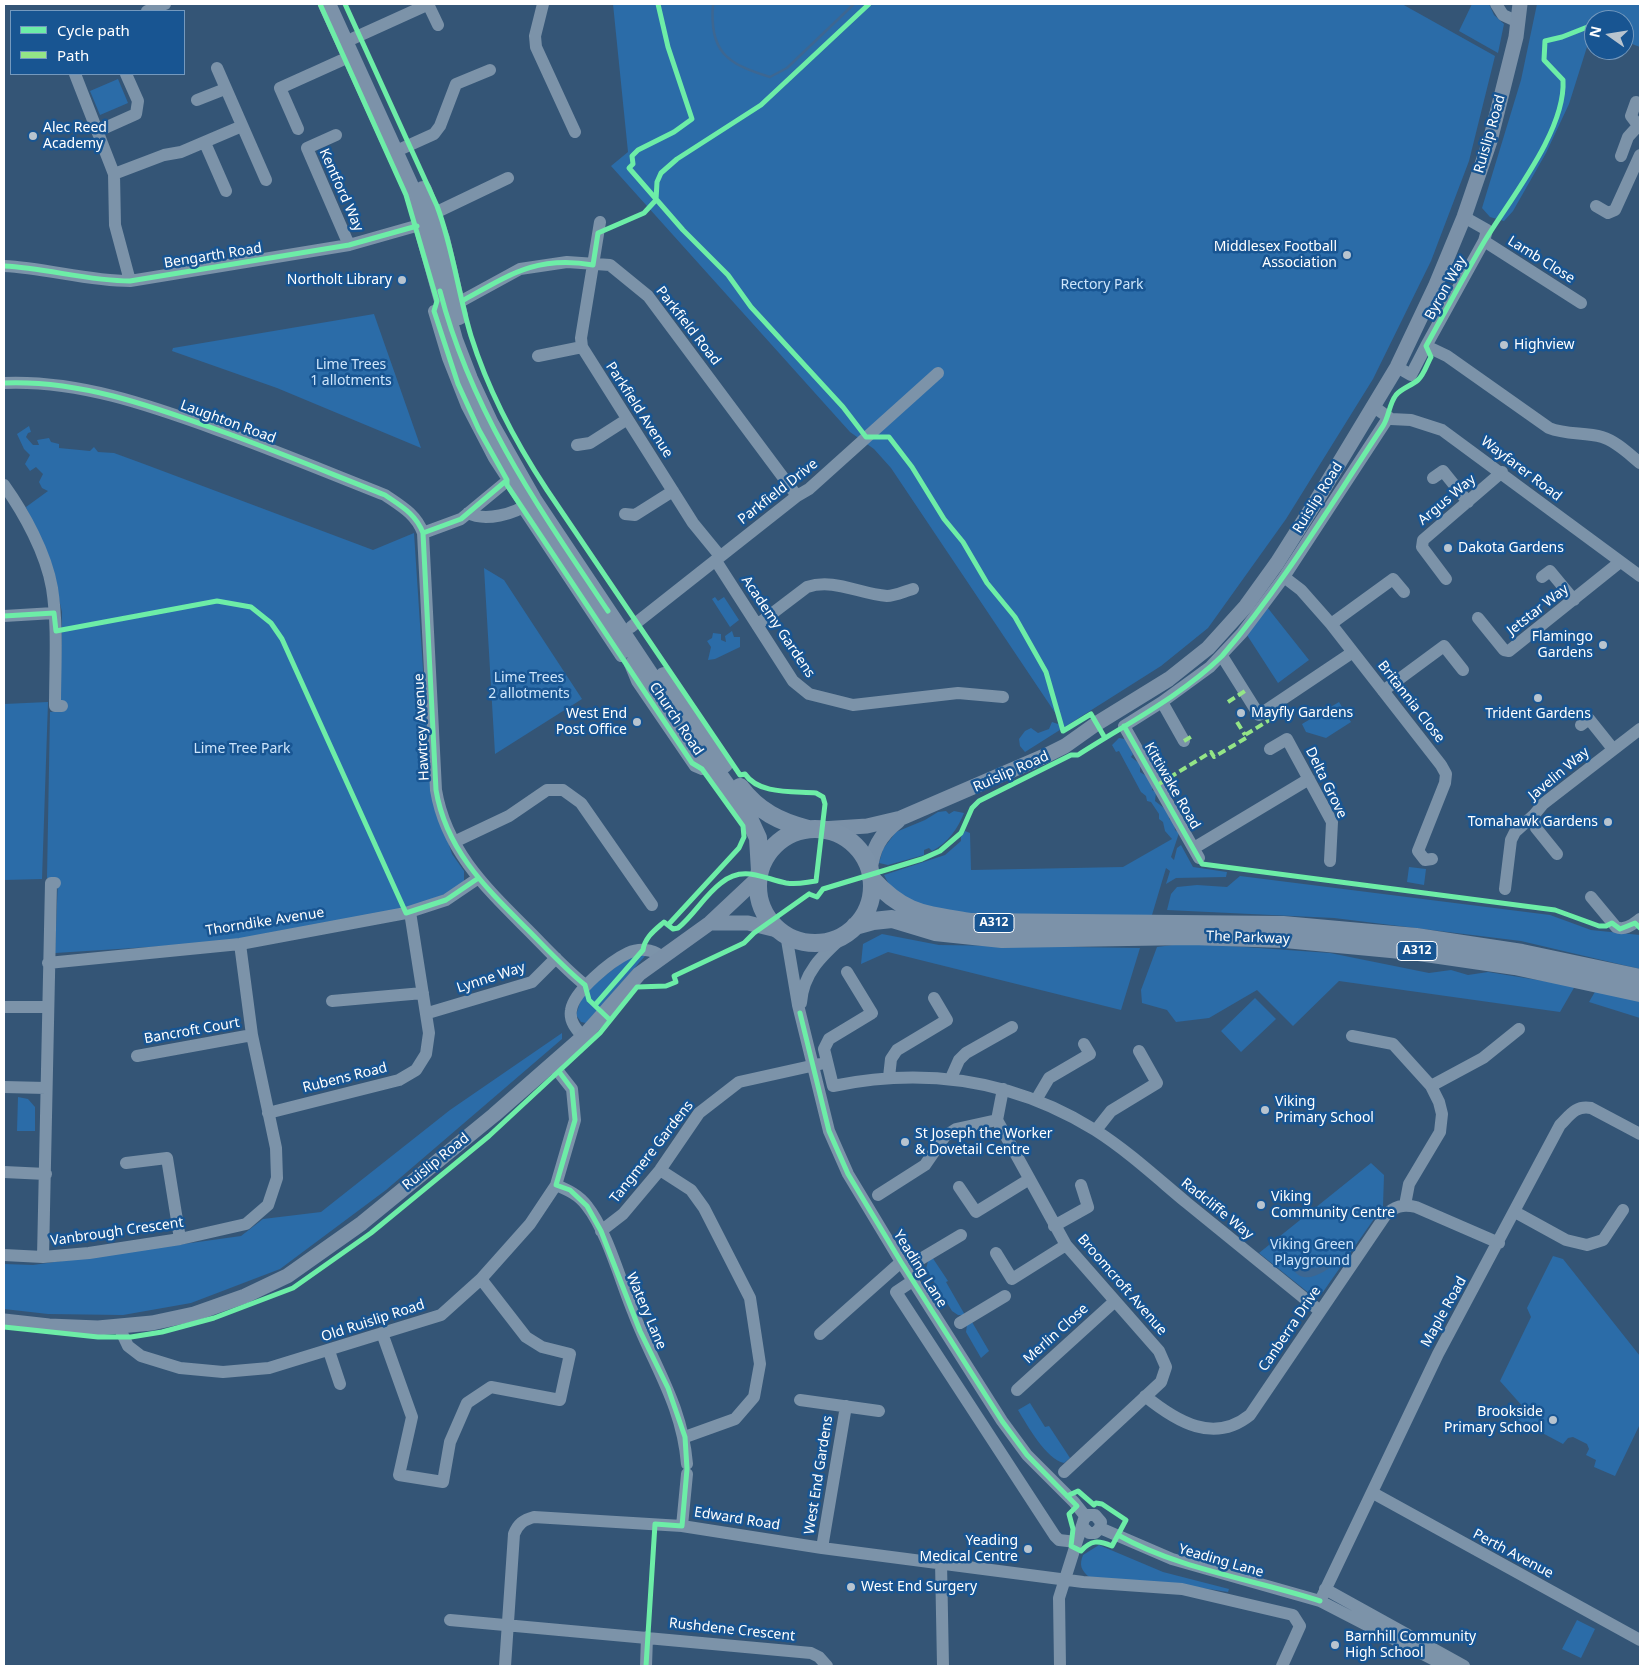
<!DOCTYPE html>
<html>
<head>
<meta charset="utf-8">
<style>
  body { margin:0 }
  #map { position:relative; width:1644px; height:1670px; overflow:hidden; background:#345576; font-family:"Noto Sans",sans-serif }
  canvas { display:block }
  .frame { position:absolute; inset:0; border:5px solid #fff; pointer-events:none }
  .legend { position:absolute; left:10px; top:10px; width:175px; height:65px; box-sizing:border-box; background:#185592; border:1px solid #7499be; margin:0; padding:6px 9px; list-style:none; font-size:15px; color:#fff }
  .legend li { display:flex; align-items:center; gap:10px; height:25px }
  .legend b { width:25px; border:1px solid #7499be }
  .north { position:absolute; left:1584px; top:10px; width:50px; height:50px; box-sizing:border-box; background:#185592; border:1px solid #7499be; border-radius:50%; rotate:283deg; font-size:14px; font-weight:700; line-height:20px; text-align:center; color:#fff }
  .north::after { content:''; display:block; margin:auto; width:18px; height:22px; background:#b8c4cf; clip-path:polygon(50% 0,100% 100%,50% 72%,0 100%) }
</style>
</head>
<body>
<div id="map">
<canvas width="1644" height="1670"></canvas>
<div class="frame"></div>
<ul class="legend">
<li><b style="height:6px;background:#6deda7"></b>Cycle path</li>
<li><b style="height:6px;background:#94e586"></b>Path</li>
</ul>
<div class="north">N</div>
</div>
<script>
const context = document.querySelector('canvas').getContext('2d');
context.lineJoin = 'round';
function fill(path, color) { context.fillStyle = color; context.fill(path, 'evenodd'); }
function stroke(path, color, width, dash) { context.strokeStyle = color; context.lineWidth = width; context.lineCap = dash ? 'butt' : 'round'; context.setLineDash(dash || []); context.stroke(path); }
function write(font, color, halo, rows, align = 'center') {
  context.font = font + ' "Noto Sans",sans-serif'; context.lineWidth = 5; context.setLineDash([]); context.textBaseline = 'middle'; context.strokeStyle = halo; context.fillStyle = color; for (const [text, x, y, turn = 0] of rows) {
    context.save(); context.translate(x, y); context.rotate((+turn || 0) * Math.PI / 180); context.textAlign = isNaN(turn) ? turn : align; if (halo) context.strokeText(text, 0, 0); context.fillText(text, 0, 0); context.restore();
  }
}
const green = new Path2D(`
  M613 4H1402L1495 56 1469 161 1431 261 1373 379 1286 519 1208 628 1161 666 1025 752 1020 746 1019 739 1025 731 1031 728 1038 733 1049 729 1052 722 1064 726 891 468 874 449 850 432 611 166 628 152Z
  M1472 4H1489L1494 15 1504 24 1498 53 1459 31Z
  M1537 4H1640V47L1624 41V20H1594V32L1592 31 1569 104 1546 153 1513 211 1504 221 1490 217 1482 208 1521 80Z
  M118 79 128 103 100 115 90 91Z
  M374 314 421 448 277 388 172 351 173 348Z
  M29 426 31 432 28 433 26 437 33 445H39L37 440 49 438 51 442 59 444V448L90 451 94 447 98 452 114 453 144 464 373 550 414 533 431 791 452 854 464 871V881L458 889 409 908 228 942 55 953 58 879 47 878 50 712 60 711 62 612 52 570 26 507 48 491 42 488 39 482 43 474 36 467 30 471 25 464 30 455 24 449 17 434Z
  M484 568 504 580 582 699 495 754Z
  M715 597 718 601 724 597 739 620 730 627 712 599Z
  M1267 607 1309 660 1278 683 1245 632Z
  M732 631 734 637H740V647L715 659 708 660 711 647 707 641 712 638 713 633 721 634V640L726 642 725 636Z
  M48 702 42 879 4 880V704Z
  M1339 702 1351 722 1326 738 1306 732 1302 724Z
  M1119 738 1125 739 1133 754 1131 757 1140 764V772L1148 777 1153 785 1152 790 1156 792 1155 801 1169 812V819L1174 821 1175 830 1179 833 1171 857 1174 860 1177 848 1181 845 1193 867 1227 872 1226 877 1176 878 1166 884 1170 871 1166 868 1152 915 1005 921 922 909 894 894 884 875 945 855 961 841V837L965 831 970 833 971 870 1123 867 1172 839 1165 831 1163 822 1159 819V814L1151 802 1147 801 1146 796 1141 792 1119 751 1116 752 1112 745Z
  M946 811 949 814 954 811 964 813C958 828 949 842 932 851L929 848 924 850V855L888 865 879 863 883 849 896 832 925 820 938 812Z
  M1409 867 1426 869 1424 885 1407 882Z
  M1240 876 1550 915 1591 930 1640 935V969L1521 941 1334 918 1167 910 1171 894 1177 887 1197 885 1227 887Z
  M882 934 939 945 1140 948 1121 1010 888 952 861 964 863 944Z
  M1188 943 1330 953 1429 973 1451 970 1468 975 1488 972 1575 986 1560 1012 1339 981 1293 1026 1257 990 1209 1018 1176 1022 1167 1010 1142 1003 1141 990 1157 947Z
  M630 956H645L586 1023 581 1022 576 1015 583 993Z
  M1596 990 1640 1000V1018L1589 1002Z
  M1255 998 1276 1019 1241 1052 1221 1031Z
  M562 1033V1039L386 1190 280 1269 191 1303 123 1315 48 1314 4 1309V1264L33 1265 241 1236 263 1219 321 1212 450 1110Z
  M18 1097 28 1099 35 1107V1131H17Z
  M1371 1163 1384 1175 1383 1206 1323 1292 1310 1294 1259 1253Z
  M1553 1256 1563 1259 1640 1356V1424L1615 1476 1594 1467 1596 1460 1586 1455 1589 1449 1587 1444 1573 1437 1568 1438 1563 1444 1518 1420 1524 1408 1500 1381 1531 1317 1527 1308Z
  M932 1257 948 1281 946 1282 965 1315H958L952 1311 926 1269 928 1261Z
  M972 1322 989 1351 981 1358 966 1332 967 1325Z
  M1030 1403 1045 1427 1049 1426 1070 1458 1064 1463C1046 1459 1027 1425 1018 1410Z
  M1099 1545 1163 1572 1229 1589 1228 1592 1176 1584 1089 1577C1081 1570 1079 1565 1083 1555Z
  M1577 1620 1595 1629 1581 1658 1562 1649Z`);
const water = new Path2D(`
  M1338 1259V1262C1325 1271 1304 1288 1292 1268L1296 1266 1316 1268Z`);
const stream = new Path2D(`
  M713 4C709 51 726 64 770 77L787 68 854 4`);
const minor = new Path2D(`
  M428 4 438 25
  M543 4 535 36 536 47 575 132
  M1496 4 1503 15 1518 22
  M147 11 165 4
  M354 38 429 4
  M217 68 266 180
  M75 74 114 174 115 225 130 281
  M197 100 225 89
  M1636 102 1631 116 1640 128
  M298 129 280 88 351 56
  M98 131 136 114 138 101 126 74
  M336 135 307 148 349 245
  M205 143 226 191
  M403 148 434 134 440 126 456 84 490 70
  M1621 156 1628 137 1638 126
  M114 174 164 155 181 152 242 126
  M1596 206 1608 213 1615 210 1640 155
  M439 211 508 178
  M600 222 581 338 582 347 693 523 720 556
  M1484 241 1581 303
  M4 266C46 268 88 281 130 281L349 245 423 224
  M456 304 520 269 567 262 610 265 648 296 797 496
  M434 311 448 358 467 406 494 458 522 501 523 508 621 656
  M1426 346 1484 241 1487 230 1464 217
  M538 356 582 347
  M1397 367 1411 375 1426 346 1447 356 1549 428C1566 435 1585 432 1602 437 1616 441 1629 454 1640 463
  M4 383C78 380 149 405 218 430 274 450 329 473 385 495 401 506 416 514 423 533L436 790C446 850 486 888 527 929 546 948 564 968 585 985
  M1374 407 1391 419 1411 420 1442 430 1640 576
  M577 445 590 443 626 420
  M1433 478 1443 471 1468 502
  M4 485C24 513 46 553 52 588 58 627 55 666 55 706H62
  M468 513C485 522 515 514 529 503
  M625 514 635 515 673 491
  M423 533 461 519 513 476
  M716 561 793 681 809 694 853 705 958 693 1003 697
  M1284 577 1301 590 1331 624 1441 765 1446 774 1445 783 1418 851 1425 860 1432 859
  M1542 577 1550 571 1574 600
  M1446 579 1422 547 1423 540 1502 472
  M4 616 54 613
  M1478 618 1504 650 1509 651 1620 562
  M1331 624 1393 579 1404 592
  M757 625 807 587C834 578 859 594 887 596 895 596 905 591 913 589
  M631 627 797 496 809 489 938 373
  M637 656 630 664 637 681 695 766 702 769 710 764
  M1222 656 1259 715 1353 652
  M1383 691 1444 646 1463 670
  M1162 702 1184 741
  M1581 725 1589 719 1613 749
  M1270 749 1287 739 1332 822 1330 861
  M454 842 509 816 547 790H563L581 803 652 905
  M1194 848 1309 779
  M1557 854 1536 828 1534 815 1543 804 1640 729
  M1199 858 1124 726 1162 702 1210 667 1242 633 1284 577 1388 418
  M55 883H51L43 1257 89 1253 180 1239 246 1224 268 1205 277 1178 276 1148 252 1035 240 944
  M1505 889 1511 840 1515 832 1534 815
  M1591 897 1616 927C1625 931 1633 924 1640 919
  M786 934 798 1005 829 1131 848 1174 901 1262 1002 1421 1027 1455 1074 1502 1086 1517
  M48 963 240 944 406 913 446 900 477 879
  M847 972 872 1013 829 1039 824 1049 833 1086C925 1067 1014 1080 1095 1130 1128 1151 1157 1178 1187 1203 1231 1239 1275 1275 1320 1311
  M332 1001 423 993
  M801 1003C803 971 825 953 847 933
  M4 1007H47
  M428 1013 532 982 556 958
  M1352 1036 1393 1044 1431 1086 1439 1102 1442 1114 1440 1132 1409 1184 1405 1205
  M583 1037C576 1029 569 1021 571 1010 574 991 611 961 628 953 639 948 652 949 661 956
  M137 1056 252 1035
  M889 1077 891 1059 897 1050 947 1020 934 998
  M951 1078 959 1060 966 1053 1012 1027
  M1431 1086 1483 1058 1519 1029
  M4 1087 46 1088
  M1003 1089 997 1120 1066 1245 1159 1351 1166 1367 1161 1382 1064 1472
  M1036 1100 1049 1078 1090 1054 1084 1044
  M268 1113 399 1080 416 1070 426 1054 429 1033 410 912
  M1096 1130 1111 1111 1157 1083 1139 1051
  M126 1163 167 1158 180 1239
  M660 1170 691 1190 704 1208 750 1298 760 1364 754 1397 735 1419 685 1437
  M4 1172 46 1174
  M556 1185C568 1190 579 1195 587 1206 607 1231 621 1283 634 1314 655 1368 682 1405 687 1464
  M959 1187 976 1212 1028 1180
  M878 1195 925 1165 945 1136 956 1129 997 1120
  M1515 1212 1566 1240 1587 1245 1603 1240 1623 1210
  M1054 1226 1088 1207 1081 1185
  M601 1231 623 1214 660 1170 699 1113 739 1082 820 1064
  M996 1253 1012 1279 1066 1245
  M4 1255 43 1257
  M919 1260 961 1235
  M914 1280 896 1292 1055 1536 1059 1540 1076 1542
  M960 1323 1005 1296
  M119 1327 128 1346 141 1356 180 1368 223 1372 269 1368 441 1315 481 1279 530 1224 556 1185 575 1120 572 1089 553 1065
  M382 1333 412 1417 399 1475 443 1482 450 1442 467 1403 491 1387 560 1400 570 1354 542 1347 526 1337 481 1279
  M820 1334 901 1262
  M329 1351 340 1384
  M1017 1390 1115 1301
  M1145 1396C1177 1422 1214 1444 1250 1415L1385 1216C1394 1206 1403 1204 1416 1207L1499 1243
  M800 1400 879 1411
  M1373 1493 1640 1640
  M682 1526 687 1474
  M1100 1528 1172 1559 1320 1601 1446 1666
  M822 1548 846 1406
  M941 1562 943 1666
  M1325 1589 1464 1666
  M1320 1601 1438 1354 1560 1125C1570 1115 1576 1105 1591 1108L1640 1134
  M450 1620 811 1653 819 1657 827 1666
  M505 1666 514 1534C518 1524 523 1520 534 1517L682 1526 822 1548 1083 1582 1182 1589 1293 1615 1300 1626 1282 1666
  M646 1666 647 1637
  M1060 1666 1059 1598 1084 1519 1088 1515H1095L1101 1522 1100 1528 1095 1533H1089L1083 1527`);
const major = new Path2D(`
  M821 829 867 826 901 818 1047 755 1065 746 1096 724 1169 679 1208 648 1246 606 1277 563 1315 503 1397 367 1435 287 1464 217 1490 141 1516 37 1520 4
  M870 872C872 849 880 835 898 821
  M710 923H748L781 931
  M4 1321 49 1326 98 1328 152 1323 194 1314 245 1296 287 1276 362 1223 494 1115 583 1037 639 974 710 923 759 877`);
const highway = new Path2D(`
  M327 4 413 193 454 340 469 379 490 424 533 500 692 738 747 814 758 838 760 871
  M423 190 441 239 459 316
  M664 676 724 764
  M740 787C758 811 780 822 808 829
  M758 886a57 57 0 1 1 114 0a57 57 0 1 1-114 0Z
  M871 878C905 915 924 914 971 922L1283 925 1416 937 1522 953 1640 978
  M855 926 873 921 892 919 935 932 1002 939 1191 936 1285 939 1412 951 1515 966 1640 993`);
const quiet = new Path2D(`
  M1228 702 1245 691
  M1237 722 1245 735
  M1184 741 1194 735
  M1159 784 1211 752 1214 757 1246 738 1245 735 1289 708`);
const cycleway = new Path2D(`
  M320 4 406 195 437 301 434 311 458 384 479 430 507 480V485L692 763 702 769 743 826 744 837 739 848 668 925
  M345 4 437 206C453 248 458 293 471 336 488 390 516 443 547 490L740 775 745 774C759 795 794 791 816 793L823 797 825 804 816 881
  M658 4 668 47 692 119 674 132 638 150 632 156 633 164 629 168 683 230 728 275 751 307 843 407 866 437H889L912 467 944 519 963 542 987 583 1015 617 1046 672 1063 731 1091 714 1105 738
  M4 266C46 268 88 281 130 281L349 245 417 226
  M440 291C471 412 540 510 608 611
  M462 301C509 275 537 255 593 265L598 233 644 213 656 200 657 182 661 173 677 159 761 105 869 4
  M4 383C78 380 149 405 218 430 274 450 329 473 385 495 401 506 416 514 423 533L436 790C446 850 486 888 527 929 546 948 564 968 585 985L589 1000 610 1020
  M423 533 461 519 507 480
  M4 616 54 613 56 631 217 601 251 607 271 623 282 639 406 913 446 900 477 879
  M1124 726 1202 864 1555 910 1599 926H1606L1612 923 1620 929 1635 923 1640 928
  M809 894 817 897 823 889 922 859 940 851 961 833 972 808 979 801 1071 755H1078C1126 724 1180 697 1222 656 1283 585 1331 504 1383 426 1389 417 1389 404 1396 395 1402 388 1411 386 1418 380 1424 375 1427 364 1431 357L1426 346C1445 312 1464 276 1484 242 1509 200 1566 131 1563 80L1544 60 1545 41 1562 37 1590 26 1594 28
  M595 1005 643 950C645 937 655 930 664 922L673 929 678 928C694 915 704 896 721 883 743 865 762 878 786 883 798 885 806 882 816 881
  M800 1013 829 1131 848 1174 901 1262 1002 1421 1027 1455 1077 1506 1069 1514 1073 1529 1071 1546 1081 1551C1091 1540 1098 1540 1112 1546L1126 1520 1102 1504 1096 1503 1094 1505 1078 1491 1067 1496
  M560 1073 572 1089 575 1120 556 1185 570 1190 587 1206 601 1231 640 1331 668 1388 685 1437 687 1469 682 1526 655 1524 646 1666
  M4 1327 98 1337H131L162 1332 214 1318 293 1288 371 1233 489 1136 600 1033 637 987 666 986 676 982 674 976 744 943 754 933 809 894
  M1118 1535C1180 1570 1253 1579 1320 1601`);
const markers = [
  [33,136,5,"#b8c4cf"],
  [1347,255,5,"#b8c4cf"],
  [402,280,5,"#b8c4cf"],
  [1504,345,5,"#b8c4cf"],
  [1448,548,5,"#b8c4cf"],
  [1603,645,5,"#b8c4cf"],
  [1538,698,5,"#b8c4cf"],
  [1241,713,5,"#b8c4cf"],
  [637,722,5,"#b8c4cf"],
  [1608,822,5,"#b8c4cf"],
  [1265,1110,5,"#b8c4cf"],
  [905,1142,5,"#b8c4cf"],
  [1261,1205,5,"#b8c4cf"],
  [1553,1420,5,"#b8c4cf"],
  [1028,1549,5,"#b8c4cf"],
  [851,1587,5,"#b8c4cf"],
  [1335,1645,5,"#b8c4cf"]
];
const shields = [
  [994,923,40],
  [1417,951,40]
];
const shieldNames = [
  ["A312",994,923],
  ["A312",1417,951]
];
const poiNames = [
  ["Alec Reed",43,128],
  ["Academy",43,144],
  ["Middlesex Football",1337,247,"right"],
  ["Association",1337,263,"right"],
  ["Northolt Library",392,280,"right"],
  ["Highview",1514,345],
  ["Dakota Gardens",1458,548],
  ["Flamingo",1593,637,"right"],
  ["Gardens",1593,653,"right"],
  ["Mayfly Gardens",1251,713],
  ["West End",627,714,"right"],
  ["Post Office",627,730,"right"],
  ["Trident Gardens",1538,714,"center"],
  ["Tomahawk Gardens",1598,822,"right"],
  ["Viking",1275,1102],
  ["Primary School",1275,1118],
  ["St Joseph the Worker",915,1134],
  ["& Dovetail Centre",915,1150],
  ["Viking",1271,1197],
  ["Community Centre",1271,1213],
  ["Brookside",1543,1412,"right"],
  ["Primary School",1543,1428,"right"],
  ["Yeading",1018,1541,"right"],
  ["Medical Centre",1018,1557,"right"],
  ["West End Surgery",861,1587],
  ["Barnhill Community",1345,1637],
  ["High School",1345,1653]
];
const streetNames = [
  ["Ruislip Road",1490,134,-74],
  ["Kentford Way",341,190,66],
  ["Bengarth Road",213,256,-9],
  ["Lamb Close",1541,260,32],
  ["Byron Way",1446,288,-61],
  ["Parkfield Road",688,326,52],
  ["Parkfield Avenue",639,410,57],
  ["Laughton Road",228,422,20],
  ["Wayfarer Road",1521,469,37],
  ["Parkfield Drive",778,492,-38],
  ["Ruislip Road",1318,498,-58],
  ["Argus Way",1447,500,-40],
  ["Jetstar Way",1538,610,-38],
  ["Academy Gardens",778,627,56],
  ["Britannia Close",1411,702,52],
  ["Church Road",676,719,56],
  ["Hawtrey Avenue",422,727,-93],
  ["Ruislip Road",1011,772,-24],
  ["Javelin Way",1559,774,-40],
  ["Delta Grove",1326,783,64],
  ["Kittiwake Road",1172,786,60],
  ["Thorndike Avenue",265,922,-9],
  ["The Parkway",1248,938,2],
  ["Lynne Way",491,978,-18],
  ["Bancroft Court",192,1031,-10],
  ["Rubens Road",345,1078,-14],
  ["Tangmere Gardens",652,1152,-52],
  ["Ruislip Road",436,1162,-39],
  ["Radcliffe Way",1217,1209,39],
  ["Vanbrough Crescent",117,1232,-8],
  ["Yeading Lane",920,1269,58],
  ["Broomcroft Avenue",1122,1285,49],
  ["Watery Lane",646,1311,67],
  ["Maple Road",1444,1312,-61],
  ["Old Ruislip Road",373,1321,-18],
  ["Canberra Drive",1290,1329,-56],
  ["Merlin Close",1056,1334,-42],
  ["West End Gardens",819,1475,-81],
  ["Edward Road",737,1519,9],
  ["Perth Avenue",1513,1554,28],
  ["Yeading Lane",1221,1561,16],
  ["Rushdene Crescent",732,1630,6]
];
const parkNames = [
  ["Rectory Park",1102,285],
  ["Lime Trees",351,365],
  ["1 allotments",351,381],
  ["Lime Trees",529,678],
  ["2 allotments",529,694],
  ["Lime Tree Park",242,749],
  ["Viking Green",1312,1245],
  ["Playground",1312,1261]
];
fill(green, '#2b6ca8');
fill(water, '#3d6792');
stroke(stream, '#3d6792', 2.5);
stroke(minor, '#7c93a9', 12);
stroke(major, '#7b91a8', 15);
stroke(highway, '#7c92a9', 18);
stroke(quiet, '#94e586', 4, [8, 4]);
stroke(cycleway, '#6deda7', 5);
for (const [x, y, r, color] of markers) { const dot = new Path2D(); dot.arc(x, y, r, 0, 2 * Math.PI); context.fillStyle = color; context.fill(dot); stroke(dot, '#185592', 2); }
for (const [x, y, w] of shields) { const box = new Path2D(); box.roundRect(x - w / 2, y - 9.5, w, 19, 4); context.fillStyle = '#185592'; context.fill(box); stroke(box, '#fff', 1); }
write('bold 12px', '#fff', null, shieldNames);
write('14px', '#fff', '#185592', poiNames, 'left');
write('14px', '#fff', '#185592', streetNames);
write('14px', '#cde5fb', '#185592', parkNames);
</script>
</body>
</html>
